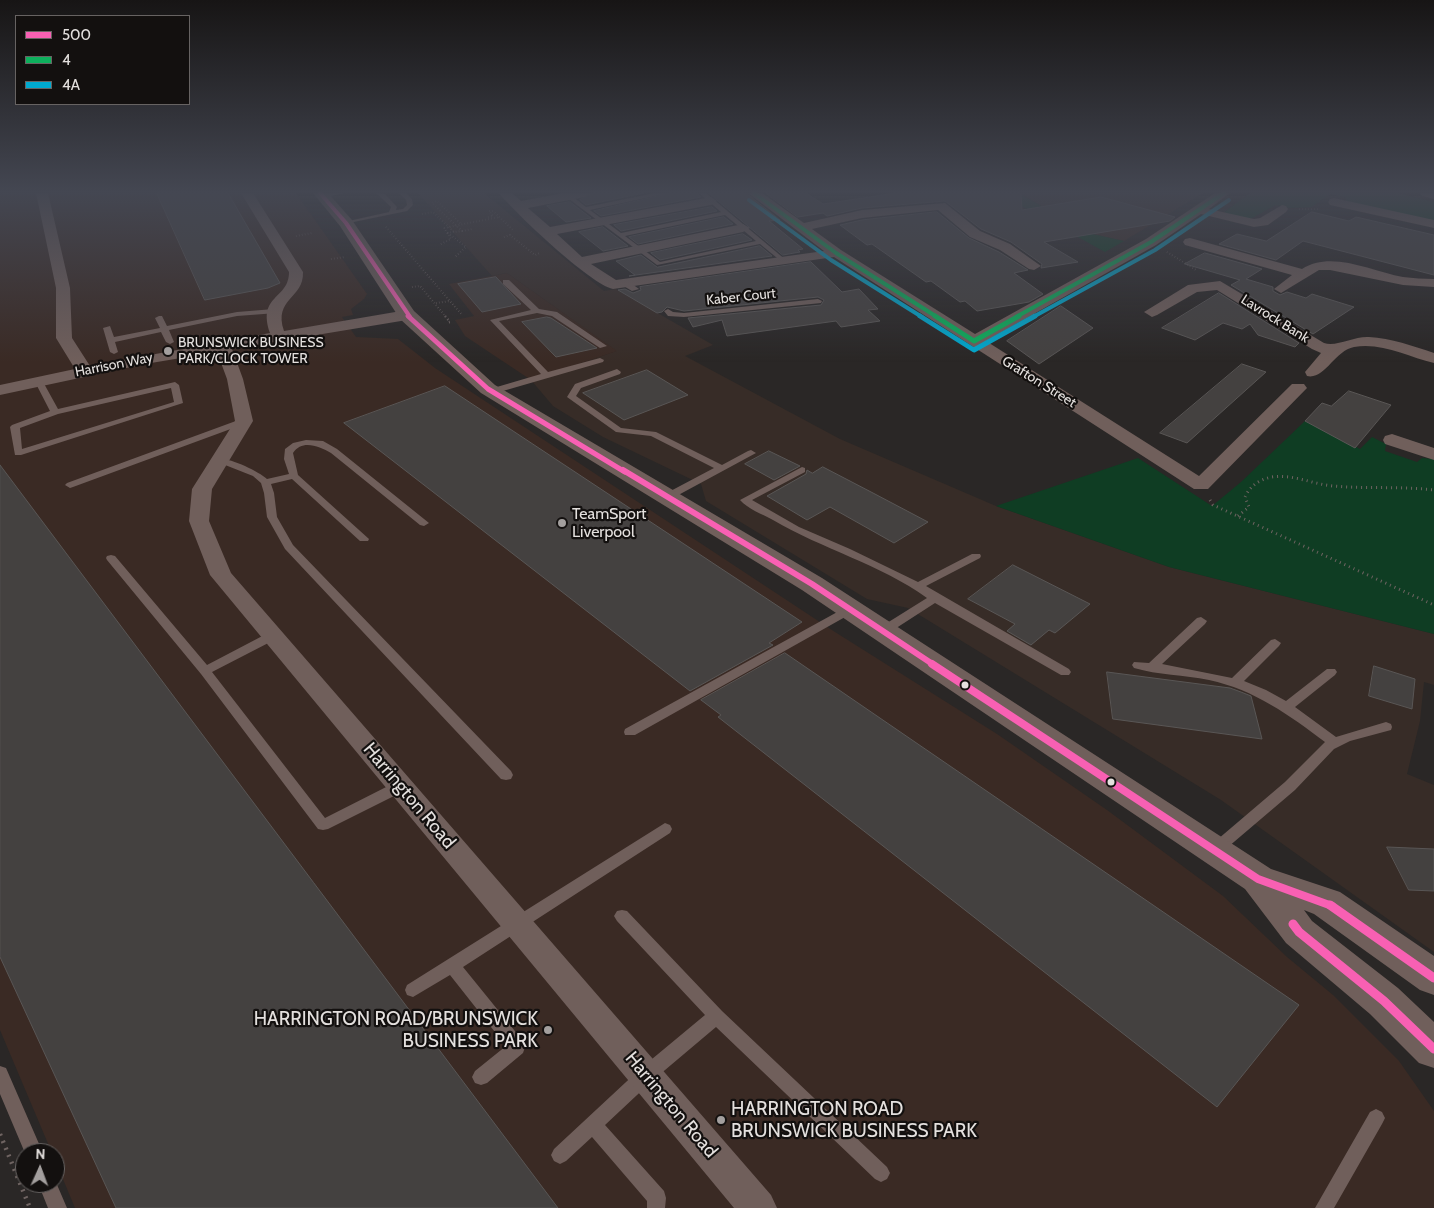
<!DOCTYPE html>
<html>
<head>
<meta charset="utf-8">
<style>
  body { margin:0 }
  #map { position:relative; width:1434px; height:1208px; overflow:hidden; background:#2a2726; font-family:Cabin,sans-serif }
  canvas { display:block }
  .legend { position:absolute; left:15px; top:15px; width:175px; height:90px; box-sizing:border-box; background:#13100f; border:1px solid #676362; margin:0; padding:6px 9px; list-style:none; font-size:15px; color:#e4e0de }
  .legend li { display:flex; align-items:center; gap:10px; height:25px }
  .legend b { width:25px; border:1px solid #676362 }
  .north { position:absolute; left:15px; top:1143px; width:50px; height:50px; box-sizing:border-box; background:#13100f; border:1px solid #676362; border-radius:50%; rotate:2deg; font-size:14px; font-weight:700; line-height:20px; text-align:center; color:#e4e0de }
  .north::after { content:''; display:block; margin:auto; width:18px; height:22px; background:#a39f9e; clip-path:polygon(50% 0,100% 100%,50% 72%,0 100%) }
</style>
</head>
<body>
<div id="map">
<canvas width="1434" height="1208"></canvas>
<ul class="legend">
<li><b style="height:6px;background:#f860b3"></b>500</li>
<li><b style="height:6px;background:#0daf5c"></b>4</li>
<li><b style="height:6px;background:#00a9ce"></b>4A</li>
</ul>
<div class="north">N</div>
</div>
<script>
const context = document.querySelector('canvas').getContext('2d');
context.lineJoin = 'round';
function fill(path, color) { context.fillStyle = color; context.fill(path, 'evenodd'); }
function stroke(path, color, width, dash) { context.strokeStyle = color; context.lineWidth = width; context.lineCap = dash ? 'butt' : 'round'; context.setLineDash(dash || []); context.stroke(path); }
function write(font, color, halo, rows, align = 'center') {
  context.font = font + ' Cabin,sans-serif'; context.lineWidth = 4.5; context.setLineDash([]); context.textBaseline = 'middle'; context.strokeStyle = halo; context.fillStyle = color; for (const [text, x, y, turn = 0] of rows) {
    context.save(); context.translate(x, y); context.rotate((+turn || 0) * Math.PI / 180); context.textAlign = isNaN(turn) ? turn : align; if (halo) context.strokeText(text, 0, 0); context.fillText(text, 0, 0); context.restore();
  }
}
const built = new Path2D(`
  M418 193H484L604 291 616 289 713 345 685 356 840 439 996 506 1169 567 1434 634V685L1424 682 1420 721 1407 774 1434 785V952L1221 800 908 608 867 599 706 501 701 484 603 437 553 406 531 380 616 351 507 273 492 276Z`);
const industrial = new Path2D(`
  M0 193H296L367 294 364 299 351 309 353 315 342 317 356 337 398 339 435 368 835 632 997 734 1107 810 1223 896 1287 957 1333 995 1399 1061 1434 1111V1208H75L55 1160V1153H52L0 1030Z
  M1019 193H1203L1124 241 1088 233Z
  M507 273 617 351 531 380 465 336 455 320 474 316 449 284Z`);
const green = new Path2D(`
  M998 193H1019L1088 233 1124 241 1105 252Z
  M1250 193H1397L1434 202V222L1345 201 1347 198 1331 194 1311 207 1290 208 1276 205 1250 219 1223 213Z
  M1305 421 1360 449 1372 437 1386 444 1385 451 1417 462 1422 458 1434 459V634L1169 567 996 506 1138 458 1212 506 1241 482Z`);
const building = new Path2D(`
  M157 193H228L280 283 268 288 205 300Z
  M593 193H644L586 205 580 200Z
  M671 193H697L701 197 601 216 594 211Z
  M709 193H746L780 220 769 221 803 249 798 250 800 252 783 255Z
  M766 193H806L823 204 896 193H1021L1022 210 1101 197 1175 217 1170 221 1044 242 1078 262 1041 268 1042 264 1011 242 981 229 945 201 862 208 827 216 823 213 798 217Z
  M570 202 591 218 566 222 547 206Z
  M712 207 717 211 621 231 614 225Z
  M937 212 969 238 999 252 1028 270 1014 273 1043 294 1029 302 977 311 965 301 960 302 931 281 926 282 872 244 867 245 840 225 862 220Z
  M1312 212 1349 221 1356 217 1434 235V275L1303 241 1276 260 1219 244 1237 234 1266 241Z
  M724 217 733 224 638 244 629 237Z
  M603 227 628 246 603 251 579 232Z
  M743 234 752 240 660 260 651 253Z
  M760 246 772 256 629 276 635 275 616 261 641 255 657 267Z
  M1205 253 1262 269 1246 279 1273 287V291L1280 295 1287 292 1306 298 1312 294 1354 307 1313 334 1231 285 1240 280 1185 264Z
  M811 262 842 292 859 289 878 309 868 310 880 321 841 327 836 321 727 336 722 320 693 327 688 318 821 305 824 300 818 297 684 311 667 307 662 312 657 313 618 290 625 289 633 293 641 290 640 287Z
  M496 277 521 304 482 312 458 284Z
  M1219 293 1299 343 1295 347 1258 335 1250 324 1242 329 1223 323 1195 340 1162 328Z
  M1061 306 1093 328 1039 364 1007 341Z
  M547 317 551 318 597 348 556 357 522 322Z
  M1242 364 1266 372 1187 443 1160 433Z
  M647 370 688 395 624 420 583 393Z
  M445 386 802 622 769 643 773 645 690 691 344 423Z
  M1349 391 1391 405 1355 448 1305 421 1322 403 1331 406Z
  M769 451 800 466 774 480 745 464Z
  M0 465 69 557 558 1208H116L0 957Z
  M823 467 873 493 928 522 894 543 830 507 807 520 767 496 806 474 807 470 812 473Z
  M1013 565 1090 604 1055 633 1049 630 1031 645 1007 631 1015 624 968 599Z
  M785 653 1299 1005 1217 1107 718 717 721 715 701 700Z
  M1374 666 1415 679 1412 709 1369 696Z
  M1107 672 1230 688 1241 692 1251 696 1262 739 1113 719Z
  M1387 847 1434 849V891L1409 890Z`);
const pathFar3 = new Path2D(`
  M1299 209H1318
  M422 214 433 212 454 232 462 231 432 203 437 201 461 224
  M488 217 493 216 489 211H493L513 230
  M386 227 462 315
  M462 231 472 229
  M454 232 448 233 466 247 455 257
  M296 236 312 233
  M504 237 510 235 535 255 540 253
  M441 244 451 239 444 228
  M1167 252 1196 270
  M331 259 345 257
  M412 287 420 286 446 317
  M436 303 450 301`);
const pathFar2 = new Path2D(`
  M445 316 450 322 446 323`);
const pathFar1 = new Path2D(`
  M1210 500 1213 505 1434 605
  M1238 516 1249 507 1245 497C1250 486 1260 479 1272 477 1293 474 1312 484 1333 486 1367 489 1400 486 1434 490`);
const path = new Path2D(`
  M0 1134 30 1208`);
const service = new Path2D(`
  M328 193H344L322 198 319 196Z
  M376 193 385 194 397 207 396 210 403 209 407 205 406 200 399 193H406L412 199 413 205 407 211 344 224V222L389 212 391 207Z
  M561 193H568L586 207 655 193H669L590 210 621 233 721 212 699 193H706L787 261 782 262 760 244 657 265ZM725 215 756 241 660 262 625 236Z
  M503 280H509L539 309 557 312 607 346 600 348 552 316 537 313 499 321 548 372 600 358 604 360 603 362 496 393H490V389L541 374 490 320 531 310 503 284Z
  M622 281H628L639 289 632 291 622 285Z
  M818 299 822 301 821 303 684 317 668 316 664 311 668 309 673 312 684 313Z
  M274 309 278 311 277 313 237 316 169 330 174 342 170 344 166 342 161 332 115 342 118 352 114 354 110 352 103 328 110 326 114 337 160 328 155 318 159 316H162L167 326 237 312Z
  M617 369 621 372 620 374 581 388 576 396 621 428 656 432 722 465 748 451 751 450 756 453 671 499H663L662 497 663 495 714 468 651 436 616 432 567 397 575 384Z
  M38 377 42 380 58 409 175 382 179 385 183 403 21 455H15L10 427 12 425 50 411 34 380ZM171 388 174 402 22 449 20 428 58 414Z
  M244 418 247 419V423L73 487 70 488 65 485 67 483Z
  M306 440 323 441 337 449 429 523 424 526 420 525 331 453C319 446 302 439 293 453L298 475 369 539 368 541H360L292 479 271 484 274 493 277 517 293 545 511 771 513 775 511 779 506 780 501 779 285 549 267 517 264 493 261 483 253 476 215 461 217 459C229 457 258 471 267 479L289 474 284 459 285 449 293 443Z
  M802 467 805 468V472L752 500 799 527 850 549 918 582 972 554H980L981 556 980 558 926 586 1069 669 1071 672 1069 675H1061L935 603 887 634H879L877 631 879 628 927 598C880 564 822 549 773 520 762 514 748 509 740 500Z
  M111 555 115 556 207 665 270 632H278L280 635 278 638 212 672 325 818 396 782 401 781 406 782 408 786 406 790 328 829 323 830 318 829 201 674 107 560 106 558 107 556Z
  M850 605 854 606 856 609 854 612 635 735H625L624 732 625 729Z
  M1201 617 1207 621 1205 624 1162 664 1232 678 1271 640 1275 639 1281 643 1279 646 1244 681 1266 690 1286 701 1327 669H1335L1337 672 1335 675 1295 707 1336 737 1386 722 1391 724 1392 727 1391 730 1350 741 1334 749 1295 790 1221 853 1216 855 1211 853 1209 849 1211 845 1285 782 1325 742C1289 715 1255 690 1209 680 1184 675 1158 675 1134 668L1132 665 1134 662 1149 663 1197 618Z
  M665 823 670 825 672 829 670 833 463 967 523 1041 525 1047 523 1053 487 1083 481 1085 475 1083 472 1077 475 1071 506 1046 450 975 413 997 407 995 405 990 407 985Z
  M622 910 627 911 722 1011 887 1167 890 1173 887 1179 881 1182 875 1179 716 1027 652 1081 605 1125 664 1191 666 1198 665 1208H647V1201L592 1137 566 1161 560 1164 554 1161 551 1155 554 1149 640 1069 705 1015 617 921 614 916 617 911Z
  M0 1066 6 1068 43 1153H25L0 1094Z
  M1376 1109 1382 1112 1385 1118 1382 1124 1334 1208H1315L1370 1112Z
  M55 1180 67 1208H48L38 1183H55Z`);
const minor = new Path2D(`
  M36 193H48L70 288 72 338 90 366 270 333C257 294 289 300 289 272L241 193H253L303 272C304 299 273 298 284 331L407 310 412 312 415 315 407 320 232 349 243 379 253 421 212 489 209 521 231 573 771 1195 777 1208H734L210 575 189 521 192 489 235 421 227 379 217 352 145 364 0 395V385L75 369 56 338V288Z
  M499 193H512L521 201 564 193H591L585 197 528 208 550 227 711 197 717 201 711 205 557 234 582 257 743 224 750 228 743 232 591 264 616 280 824 251 748 193H762L804 223 862 210 945 203 980 231 1010 244 1041 266 1034 270 1029 269 1000 250 970 237 938 210 862 218 812 229 841 250 975 334 1146 239 1215 193H1230L1209 209 1254 219 1260 218 1282 205 1286 206 1288 209 1286 212 1268 225 1254 227 1201 214 1156 245 986 341 1199 476 1292 384H1304L1307 388 1208 489H1194L834 257 613 289C590 284 514 212 499 193Z
  M1420 193H1434V199L1422 196Z
  M1334 198 1434 220V228L1330 205 1328 202 1330 199Z
  M1190 238 1302 269C1331 250 1371 271 1403 277 1413 278 1424 279 1434 279V287L1403 285 1330 270H1319L1281 293 1274 289 1292 275 1185 245 1183 242 1185 239Z
  M1220 281 1324 343C1337 347 1354 336 1369 337 1391 338 1413 346 1434 353V363C1408 357 1382 342 1354 347 1334 351 1325 380 1307 376L1305 372 1321 353 1312 349 1217 290 1197 292 1157 315 1152 317 1144 312 1188 285Z
  M1392 434 1434 448V460L1385 444 1383 440 1385 436Z`);
const tertiary = new Path2D(`
  M313 193H328L352 220 414 311 495 385 822 578 1271 869 1340 892 1434 956V995L1420 990 1314 914 1304 910 1312 921 1398 988 1434 1022V1068L1419 1063 1370 1014 1286 943 1245 889 802 590 481 393 400 319 340 226Z`);
const pathBridge = new Path2D(`
  M444 228 499 217`);
const bus1Far4 = new Path2D(`
  M320 193 346 223 410 317`);
const bus1Far3 = new Path2D(`
  M408 316 488 389 625 472`);
const bus1Far2 = new Path2D(`
  M623 470 812 584 934 665`);
const bus1Far1 = new Path2D(`
  M932 664 1258 879 1332 906`);
const bus1 = new Path2D(`
  M1330 905 1434 978
  M1293 924 1299 932 1384 1001 1434 1049`);
const bus2Far1 = new Path2D(`
  M754 193 836 253 937 317
  M1016 317 1151 242 1224 193`);
const bus2 = new Path2D(`
  M935 316 974 341 1019 316`);
const bus3Far1 = new Path2D(`
  M749 200 831 260 922 317
  M1033 317 1155 250 1229 200`);
const bus3 = new Path2D(`
  M920 316 974 350 1035 316`);
const markers = [
  [168,351,5,"#a39f9e"],
  [562,523,5,"#a39f9e"],
  [965,685,4.5,"#e4e0de"],
  [1111,782,4.5,"#e4e0de"],
  [548,1030,5,"#a39f9e"],
  [721,1120,5,"#a39f9e"]
];
const farStreetnames = [
  ["Kaber Court",741,297,-6],
  ["Lavrock Bank",1275,319,32],
  ["Harrison Way",114,365,-11],
  ["Grafton Street",1039,382,32]
];
const farPoinames = [
  ["BRUNSWICK BUSINESS",178,343],
  ["PARK/CLOCK TOWER",178,359]
];
const poiNames = [
  ["TeamSport",572,514],
  ["Liverpool",572,532]
];
const nearStreetnames = [
  ["Harrington Road",409,796,50],
  ["Harrington Road",671,1105,50]
];
const nearPoinames = [
  ["HARRINGTON ROAD/BRUNSWICK",538,1019],
  ["BUSINESS PARK",538,1041],
  ["HARRINGTON ROAD",731,1109,"left"],
  ["BRUNSWICK BUSINESS PARK",731,1131,"left"]
];
fill(built, '#372c27');
fill(industrial, '#3a2a24');
fill(green, '#0f3d23');
fill(building, '#444140');
stroke(building, '#595655', 1);
stroke(pathFar3, '#6f6462', 2, [0.5, 2.5]);
stroke(pathFar2, '#6f6462', 2.5, [1, 3]);
stroke(pathFar1, '#6f6462', 3, [1, 4]);
stroke(path, '#6f6462', 4.5, [2, 5.5]);
fill(service, '#705f5b');
fill(minor, '#705f5b');
fill(tertiary, '#705f5b');
stroke(pathBridge, '#6f6462', 2, [0.5, 2.5]);
stroke(bus1Far4, '#f860b3', 4);
stroke(bus1Far3, '#f860b3', 5);
stroke(bus1Far2, '#f860b3', 6);
stroke(bus1Far1, '#f860b3', 8);
stroke(bus1, '#f860b3', 9);
stroke(bus2Far1, '#0daf5c', 4);
stroke(bus2, '#0daf5c', 5);
stroke(bus3Far1, '#00a9ce', 4);
stroke(bus3, '#00a9ce', 5);
const sky = context.createLinearGradient(0, 0, 0, 362);
sky.addColorStop(0, '#171515');
sky.addColorStop(0.53, '#444752');
sky.addColorStop(1, '#44475200');
context.fillStyle = sky;
context.fillRect(0, 0, 1434, 362);
for (const [x, y, r, color] of markers) { const dot = new Path2D(); dot.arc(x, y, r, 0, 2 * Math.PI); context.fillStyle = color; context.fill(dot); stroke(dot, '#13100f', 2); }
write('14px', '#e4e0de', '#13100f', farStreetnames);
write('14px', '#e4e0de', '#13100f', farPoinames, 'left');
write('16px', '#e4e0de', '#13100f', poiNames, 'left');
write('19px', '#e4e0de', '#13100f', nearStreetnames);
write('19px', '#e4e0de', '#13100f', nearPoinames, 'right');
</script>
</body>
</html>
